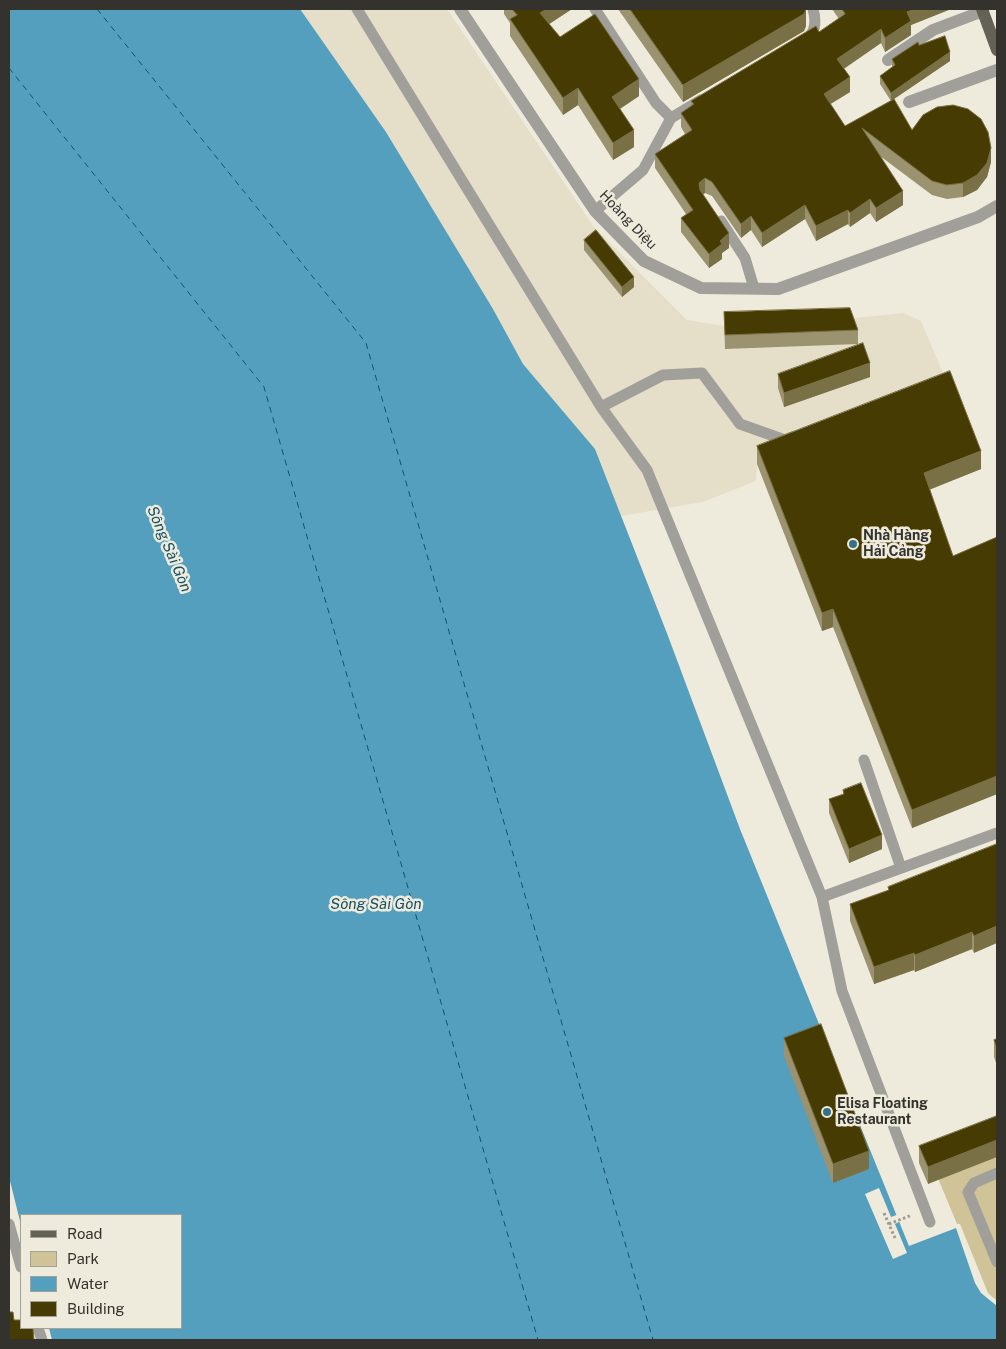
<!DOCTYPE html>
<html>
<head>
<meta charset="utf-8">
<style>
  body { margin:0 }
  #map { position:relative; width:1006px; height:1349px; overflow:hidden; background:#efebdc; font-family:"Public Sans",sans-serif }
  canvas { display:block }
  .frame { position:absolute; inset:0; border:10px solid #34322d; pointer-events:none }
  .legend { position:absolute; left:20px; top:1214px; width:162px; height:115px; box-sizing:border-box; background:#efebdc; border:1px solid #a4a196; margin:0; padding:6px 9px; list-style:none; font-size:15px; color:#34322d }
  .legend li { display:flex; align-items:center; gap:10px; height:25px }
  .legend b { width:25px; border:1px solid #a4a196 }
</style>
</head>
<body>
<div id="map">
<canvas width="1006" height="1349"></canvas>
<div class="frame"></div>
<ul class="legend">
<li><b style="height:6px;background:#646156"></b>Road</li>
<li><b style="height:14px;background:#cfc397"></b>Park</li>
<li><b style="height:14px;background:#549fbe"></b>Water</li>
<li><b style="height:14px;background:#473b04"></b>Building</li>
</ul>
</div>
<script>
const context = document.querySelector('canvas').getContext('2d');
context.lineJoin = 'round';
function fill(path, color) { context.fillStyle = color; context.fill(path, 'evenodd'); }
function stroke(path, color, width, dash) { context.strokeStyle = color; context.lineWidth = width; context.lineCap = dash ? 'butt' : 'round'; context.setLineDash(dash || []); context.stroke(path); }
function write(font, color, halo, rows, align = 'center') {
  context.font = font + ' "Public Sans",sans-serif'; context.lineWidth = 5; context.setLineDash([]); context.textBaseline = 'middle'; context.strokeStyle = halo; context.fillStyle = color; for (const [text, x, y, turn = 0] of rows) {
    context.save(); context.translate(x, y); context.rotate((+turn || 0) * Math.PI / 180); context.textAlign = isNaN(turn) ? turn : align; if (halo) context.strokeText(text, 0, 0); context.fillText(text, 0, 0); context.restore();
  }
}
const built = new Path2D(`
  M300 9H447L594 227 687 320 724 326 785 325 903 313 921 321 950 389 757 464 756 481 703 502 621 516 595 449 523 364 493 309 386 132Z`);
const green = new Path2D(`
  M997 1133V1301L988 1293 960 1224H957L930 1159Z`);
const water = new Path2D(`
  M9 9H300L386 132 493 309 523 364 595 449 668 636 740 829 909 1246 956 1228 975 1283 981 1293 997 1306V1340H52L49 1328H181V1215H21V1225L9 1177Z`);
const pier = new Path2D(`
  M879 1188 891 1217 899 1214 901 1221 895 1224 907 1253 893 1259 865 1194Z`);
const ferry = new Path2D(`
  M97 9 366 343 653 1340
  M9 68 264 387 538 1340`);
const path = new Path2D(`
  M884 1213 895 1238
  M889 1224 912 1215`);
const lane = new Path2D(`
  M357 9 601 407 647 470 822 897 842 991 930 1222
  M806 39C817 32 816 20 813 9
  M671 118 701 100
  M595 211 643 170 671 118 656 103 595 9
  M721 221 745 258 754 288
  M601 407 663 375 702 373 740 424 785 440 792 437
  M864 760 901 868
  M822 897 997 833
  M997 1173 974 1183 968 1192 997 1262
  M9 1224 21 1267
  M38 1328 42 1340`);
const street = new Path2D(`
  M460 9 595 211 644 261 701 288 778 289 978 217 997 206
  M888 60 933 30 983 11
  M909 102 997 70`);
const primary = new Path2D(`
  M982 9 997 50`);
const wall = new Path2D(`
  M504 9H572L549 24 560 37 639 96 620 109 634 147 613 160 578 105 563 115 510 36V23L504 14Z
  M618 9H806V26L804 31 683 102Z
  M832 9H951L911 25V35L885 52 881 43 844 69 850 92 830 104 845 126 891 101 880 84V76L892 67V59L919 45 950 61 894 99 912 130 991 162 987 177 977 190 963 197 947 199 932 195 880 156 903 205 876 222 870 213 850 227 848 224 816 241 805 219 762 247 751 230 741 238 712 196 705 193 703 194 729 248 722 253V259L709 268 681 232V218L686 214 655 168V154L685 134 681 127V113L691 106V101L819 32 839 19Z
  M584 240 634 287 622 297 584 250Z
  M724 312 858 330V344L725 349Z
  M778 374 870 377 784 407 778 388Z
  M757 446 981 469 929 489 953 556 997 537V794L912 828 833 627 822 631 757 464Z
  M843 790 882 849 849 863 829 813V799L843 794Z
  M997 844 974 953 972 949 915 972 914 970 874 984 850 921V904L888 890V887Z
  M784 1038 869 1169 833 1183 784 1056Z
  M997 1039V1066L994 1057V1040Z
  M997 1116 928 1184 919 1163V1146Z`);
const shadedWall = new Path2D(`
  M547 9H572L540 30V13Z
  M806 9V26L804 31 683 102V85Z
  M915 9H951L911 25V35L885 52V38L907 12Z
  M881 29V43L837 73V59Z
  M950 52V61L891 101V93Z
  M850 77V92L824 108V94Z
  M639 79V96L612 114V97Z
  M578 88V105L563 115V98Z
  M634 130V147L613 160V143Z
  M991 148V162L987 177 977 190 963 197V183Z
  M705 178V193L699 197V183Z
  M903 191V205L876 222V208Z
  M870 199V213L850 227V213Z
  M805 205V219L762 247V233Z
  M848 210V224L816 241V226Z
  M751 216V230L741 238V224Z
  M729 233V248L722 253V259L709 268V254L720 241Z
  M634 277V287L622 297V287Z
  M870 363V377L784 407V393Z
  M981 451V469L924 492V473Z
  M833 609V627L822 631V613Z
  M997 776V794L912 828V810Z
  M882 835V849L849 863V849Z
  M997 926V943L974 953V936Z
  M972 932V949L915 972V955Z
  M914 953V970L874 984V967Z
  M997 1140V1157L928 1184V1167Z
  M869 1151V1169L833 1183V1164Z`);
const building = new Path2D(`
  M512 9H547L540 13 560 37 595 14 639 79 612 97 634 130 613 143 578 88 563 98 510 19 517 15Z
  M630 9H806L804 14 683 85Z
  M842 9H915L907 12 911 21 885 38 881 29 837 59 850 77 824 94 845 126 894 99 912 130 923 115 937 107 953 105 968 109 981 119 988 132 991 148 987 163 977 175 963 183 947 185 932 181 862 128 903 191 876 208 870 199 850 213 848 210 816 226 805 205 762 233 751 216 741 224 712 182 705 178 699 183 700 190 729 233 720 241 722 244 709 254 681 218 693 210 655 154 692 130 681 113 694 104 691 101 816 26 819 32 845 14Z
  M945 36 950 52 891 93 880 76 895 65 892 59 918 42 919 45Z
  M596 230 634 277 622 287 584 240Z
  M850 308 858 330 725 335 724 312Z
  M863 343 870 363 784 393 778 374Z
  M950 371 981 451 924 473 953 556 997 537V776L912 810 833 609 822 613 757 446Z
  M861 783 882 835 849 849 829 799 844 794 843 790Z
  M997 844V926L974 936 972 932 915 955 914 953 874 967 850 904 889 890 888 887Z
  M821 1024 869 1151 833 1164 784 1038Z
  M997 1039V1048L994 1040Z
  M997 1116V1140L928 1167 919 1146Z
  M9 1312H13L14 1320H21V1328H33L34 1340H9Z`);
const markers = [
  [853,544,5,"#357088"],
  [827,1112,5,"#357088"]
];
const streetNames = [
  ["Hoàng Diệu",628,220,46]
];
const poiNames = [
  ["Nhà Hàng",863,536],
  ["Hải Cảng",863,552],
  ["Elisa Floating",837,1104],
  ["Restaurant",837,1120]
];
const waterNames = [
  ["Sông Sài Gòn",169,549,67],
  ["Sông Sài Gòn",376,904]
];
fill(built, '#e5dec9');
fill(green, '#cfc397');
fill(water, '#549fbe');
fill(pier, '#efebdc');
stroke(ferry, '#135167', 1, [6, 5]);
stroke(path, '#9e9b91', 3, [2.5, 2.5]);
stroke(lane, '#a19f99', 11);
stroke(street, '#a19f99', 12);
stroke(primary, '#646156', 12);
fill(wall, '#9b9370');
fill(shadedWall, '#797045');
fill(building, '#473b04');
stroke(building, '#797045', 1);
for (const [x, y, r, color] of markers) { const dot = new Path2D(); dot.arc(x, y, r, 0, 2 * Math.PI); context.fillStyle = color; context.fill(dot); stroke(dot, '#efebdc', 2); }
write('14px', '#34322d', '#efebdc', streetNames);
write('bold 14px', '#34322d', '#efebdc', poiNames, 'left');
write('italic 15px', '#135167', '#efebdc', waterNames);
</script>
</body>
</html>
